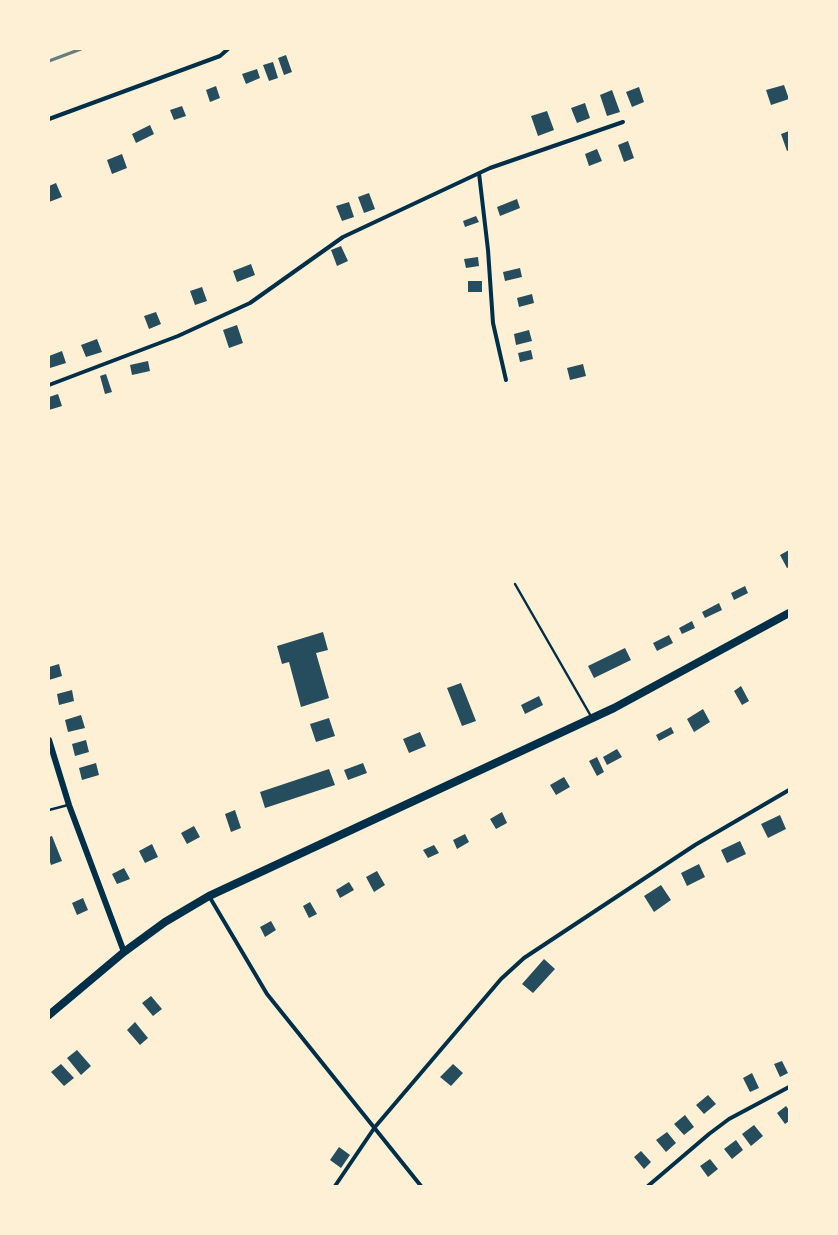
<!DOCTYPE html>
<html>
<head>
<meta charset="utf-8">
<style>
  body { margin:0 }
  #map { position:relative; width:838px; height:1235px; overflow:hidden; background:#fdf0d5; font-family:Commissioner,sans-serif }
  canvas { display:block }
  .frame { position:absolute; inset:0; border:50px solid #fdf0d5; pointer-events:none }
</style>
</head>
<body>
<div id="map">
<canvas width="838" height="1235"></canvas>
<div class="frame"></div>
</div>
<script>
const context = document.querySelector('canvas').getContext('2d');
context.lineJoin = 'round';
function fill(path, color) { context.fillStyle = color; context.fill(path, 'evenodd'); }
function stroke(path, color, width, dash) { context.strokeStyle = color; context.lineWidth = width; context.lineCap = dash ? 'butt' : 'round'; context.setLineDash(dash || []); context.stroke(path); }
const building = new Path2D(`
  M286 55 292 72 284 75 278 58Z
  M273 62 278 78 269 81 263 65Z
  M257 69 260 78 246 84 242 74Z
  M784 85 789 99 771 105 766 90Z
  M216 86 220 98 210 102 206 90Z
  M639 87 644 102 632 107 626 92Z
  M612 90 620 112 607 116 600 95Z
  M585 103 590 118 577 123 571 108Z
  M182 106 186 116 174 120 170 110Z
  M547 111 554 130 538 136 531 116Z
  M150 125 154 134 136 143 132 134Z
  M789 131V150L787 151 781 134Z
  M628 141 634 158 624 162 618 145Z
  M597 149 602 161 589 166 585 154Z
  M122 154 127 168 112 174 107 160Z
  M56 183 62 197 49 202V186Z
  M369 193 375 209 364 213 358 197Z
  M517 199 520 208 500 216 497 207Z
  M349 202 354 217 342 221 336 206Z
  M476 216 479 222 465 227 463 221Z
  M341 246 348 261 337 266 331 250Z
  M478 257 479 266 466 268 464 259Z
  M251 264 255 275 237 282 233 271Z
  M520 268 522 277 505 281 503 272Z
  M468 281H482V292H468Z
  M202 287 207 301 195 305 190 291Z
  M532 294 534 303 519 307 517 298Z
  M156 312 161 324 149 329 144 316Z
  M237 325 243 343 229 348 223 330Z
  M529 330 532 341 516 345 514 334Z
  M97 339 102 352 86 357 81 345Z
  M531 350 533 359 520 362 518 353Z
  M62 351 66 363 50 368 49 356Z
  M148 361 150 371 132 375 130 365Z
  M583 364 586 376 570 380 567 368Z
  M106 374 112 392 105 394 100 376Z
  M58 394 62 406 49 410V397Z
  M789 550V567L787 568 780 555Z
  M745 586 748 593 734 600 731 593Z
  M719 603 722 610 705 618 702 612Z
  M692 621 695 628 682 634 679 628Z
  M323 632 328 650 316 653 329 698 301 707 289 662 282 664 277 646Z
  M669 635 673 643 657 651 653 643Z
  M625 648 631 660 594 678 588 666Z
  M59 664 62 676 49 680V667Z
  M461 683 476 721 462 726 447 688Z
  M741 686 749 701 742 705 734 691Z
  M72 690 74 701 59 705 57 694Z
  M539 696 543 705 525 714 521 705Z
  M703 709 710 722 694 732 687 719Z
  M81 715 85 728 68 732 65 720Z
  M329 718 335 736 316 742 310 724Z
  M671 727 674 733 659 741 656 735Z
  M420 732 426 746 409 753 403 739Z
  M86 740 89 752 75 756 72 744Z
  M617 749 622 757 607 765 603 757Z
  M597 757 604 772 597 776 589 761Z
  M96 763 99 775 82 780 79 768Z
  M363 763 367 773 348 780 344 770Z
  M329 769 335 785 265 808 260 792Z
  M564 777 570 787 556 795 550 785Z
  M235 810 241 828 231 832 225 814Z
  M502 812 507 823 496 829 490 819Z
  M780 815 786 829 768 838 761 824Z
  M194 826 200 837 187 844 181 833Z
  M465 834 469 842 457 849 453 840Z
  M52 836 62 861 51 865 49 859V837Z
  M740 841 746 854 727 863 721 850Z
  M152 844 158 857 145 863 139 851Z
  M434 845 439 853 428 858 423 850Z
  M699 864 705 877 687 886 681 873Z
  M124 868 130 879 117 884 112 874Z
  M377 871 385 885 374 892 366 877Z
  M349 882 354 890 340 898 336 890Z
  M661 885 671 900 654 912 644 896Z
  M83 898 88 910 77 915 72 903Z
  M310 902 317 914 309 918 303 906Z
  M271 921 276 930 265 937 260 927Z
  M544 959 555 969 533 993 522 984Z
  M151 996 162 1009 153 1016 142 1003Z
  M135 1022 148 1038 140 1045 127 1030Z
  M77 1050 91 1066 81 1075 67 1058Z
  M782 1061 788 1073 780 1077 774 1064Z
  M61 1064 74 1078 64 1086 51 1072Z
  M453 1064 463 1073 451 1086 440 1077Z
  M752 1073 759 1088 750 1092 743 1078Z
  M708 1095 716 1104 704 1114 696 1105Z
  M786 1106 789 1110V1121L785 1124 777 1113Z
  M685 1115 694 1127 684 1135 674 1124Z
  M754 1125 763 1136 751 1146 742 1134Z
  M667 1132 676 1143 666 1152 656 1140Z
  M736 1140 743 1150 732 1159 724 1149Z
  M339 1147 350 1155 341 1168 330 1160Z
  M641 1151 651 1162 644 1169 634 1157Z
  M710 1159 718 1169 708 1177 700 1166Z`);
const service = new Path2D(`
  M515 584 592 718
  M49 810 68 805`);
const minor = new Path2D(`
  M49 119 220 56 228 49
  M479 173 488 250 493 323 506 380
  M49 385 178 336 250 303 343 237 490 168 623 122
  M209 896 267 994 421 1186
  M335 1186 375 1127 501 979 524 958 695 845 789 790
  M648 1186 709 1134 729 1119 789 1087`);
const tertiary = new Path2D(`
  M49 740 69 805 124 952`);
const trunk = new Path2D(`
  M49 1015 124 952 165 922 209 896 614 708 789 613`);
const rail = new Path2D(`
  M49 61 81 49`);
fill(building, '#264d5e');
stroke(service, '#003049', 2.5);
stroke(minor, '#003049', 4);
stroke(tertiary, '#003049', 6);
stroke(trunk, '#003049', 8);
stroke(rail, '#657d81', 3);
</script>
</body>
</html>
